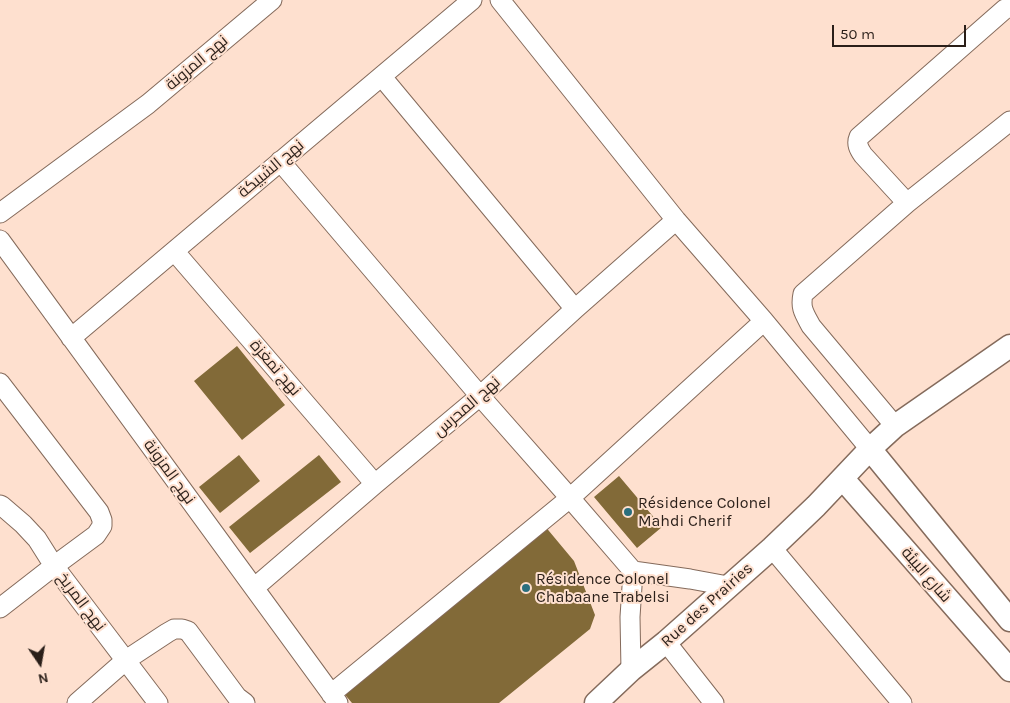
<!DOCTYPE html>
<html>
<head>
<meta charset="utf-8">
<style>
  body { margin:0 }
  #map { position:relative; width:1010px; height:703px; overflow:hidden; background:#fee0cf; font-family:Karla,sans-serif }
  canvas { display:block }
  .north { position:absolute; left:15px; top:638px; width:50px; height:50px; -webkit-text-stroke:4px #fee0cf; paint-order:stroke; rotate:168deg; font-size:14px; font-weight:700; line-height:20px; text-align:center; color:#2a1f19 }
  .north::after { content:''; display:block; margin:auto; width:18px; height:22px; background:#2a1f19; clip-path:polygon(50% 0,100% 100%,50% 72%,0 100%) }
  .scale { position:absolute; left:832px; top:25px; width:134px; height:22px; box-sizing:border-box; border:2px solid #2a1f19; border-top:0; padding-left:6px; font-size:15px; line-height:18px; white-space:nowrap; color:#2a1f19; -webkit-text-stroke:4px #fee0cf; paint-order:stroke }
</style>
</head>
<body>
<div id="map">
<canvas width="1010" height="703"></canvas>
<div class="north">N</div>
<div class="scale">50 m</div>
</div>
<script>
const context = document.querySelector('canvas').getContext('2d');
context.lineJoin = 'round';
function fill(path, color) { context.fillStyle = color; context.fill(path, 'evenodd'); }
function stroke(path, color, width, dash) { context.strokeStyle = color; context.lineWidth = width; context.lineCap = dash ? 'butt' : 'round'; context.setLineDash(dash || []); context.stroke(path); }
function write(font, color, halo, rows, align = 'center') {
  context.font = font + ' Karla,Cairo,sans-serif'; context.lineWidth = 4; context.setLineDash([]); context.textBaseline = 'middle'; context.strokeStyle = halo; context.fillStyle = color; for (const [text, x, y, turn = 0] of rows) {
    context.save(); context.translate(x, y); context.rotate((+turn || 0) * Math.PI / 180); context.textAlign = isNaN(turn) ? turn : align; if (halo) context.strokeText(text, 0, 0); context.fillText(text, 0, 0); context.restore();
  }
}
const building = new Path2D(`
  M237 346 285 405 242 440 194 381Z
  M239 455 260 481 220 513 199 487Z
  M319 455 341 482 250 553 229 527Z
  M619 476 662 527 637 548 594 497Z
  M544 525 574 561 595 615 590 629 499 703H352L341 690Z`);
const minor = new Path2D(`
  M500 0 676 220 764 321 870 449
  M382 77 575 309
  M280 161 480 396 570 498 633 571 690 579 728 586
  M907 203 863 155C859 149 856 144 859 137L1005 9 1010 8
  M0 213 148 104 272 0
  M0 240 338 703
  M175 252 375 484
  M71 338 472 0
  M0 383 99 512 102 520V526L96 535 54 566 0 608
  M895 426 811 326C804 313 800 308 803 294L907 203 1010 121
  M0 505 2 506 23 524 37 539 54 566 158 703
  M772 548 902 703
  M254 588 375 484 480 396 575 309 676 220
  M666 642 714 703
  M631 670 630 617 633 571
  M331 694 570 498 764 321
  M77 703 126 660 167 633 174 629H182L188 631 237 697 245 703`);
const tertiary = new Path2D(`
  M870 449 1010 620
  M843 479 1010 670
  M596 703 631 670 666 642 772 548 816 506 870 449 895 426 1010 346`);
const markers = [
  [628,512,5,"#2a6f7e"],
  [526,588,5,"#2a6f7e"]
];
const streetNames = [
  ["نهج المزونة",197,63,-40],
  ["نهج الشبيكة",271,169,-40],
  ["نهج تمغزة",275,368,49],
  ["نهج المحرس",467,407,-41],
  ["نهج المزونة",169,472,54],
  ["شارع البيئة",926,575,49],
  ["نهج المريخ",81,602,53],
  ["Rue des Prairies",707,605,-42]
];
const poiNames = [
  ["Résidence Colonel",638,503],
  ["Mahdi Cherif",638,521],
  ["Résidence Colonel",536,579],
  ["Chabaane Trabelsi",536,597]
];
fill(building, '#826a38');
stroke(minor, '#846a5b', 21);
stroke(tertiary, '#846a5b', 25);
stroke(minor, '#fff', 19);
stroke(tertiary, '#fff', 22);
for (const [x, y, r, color] of markers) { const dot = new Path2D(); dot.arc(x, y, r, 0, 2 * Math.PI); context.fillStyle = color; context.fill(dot); stroke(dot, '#fee0cf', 2); }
write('16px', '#2a1f19', '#fee0cf', streetNames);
write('16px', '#2a1f19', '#fee0cf', poiNames, 'left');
</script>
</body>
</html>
